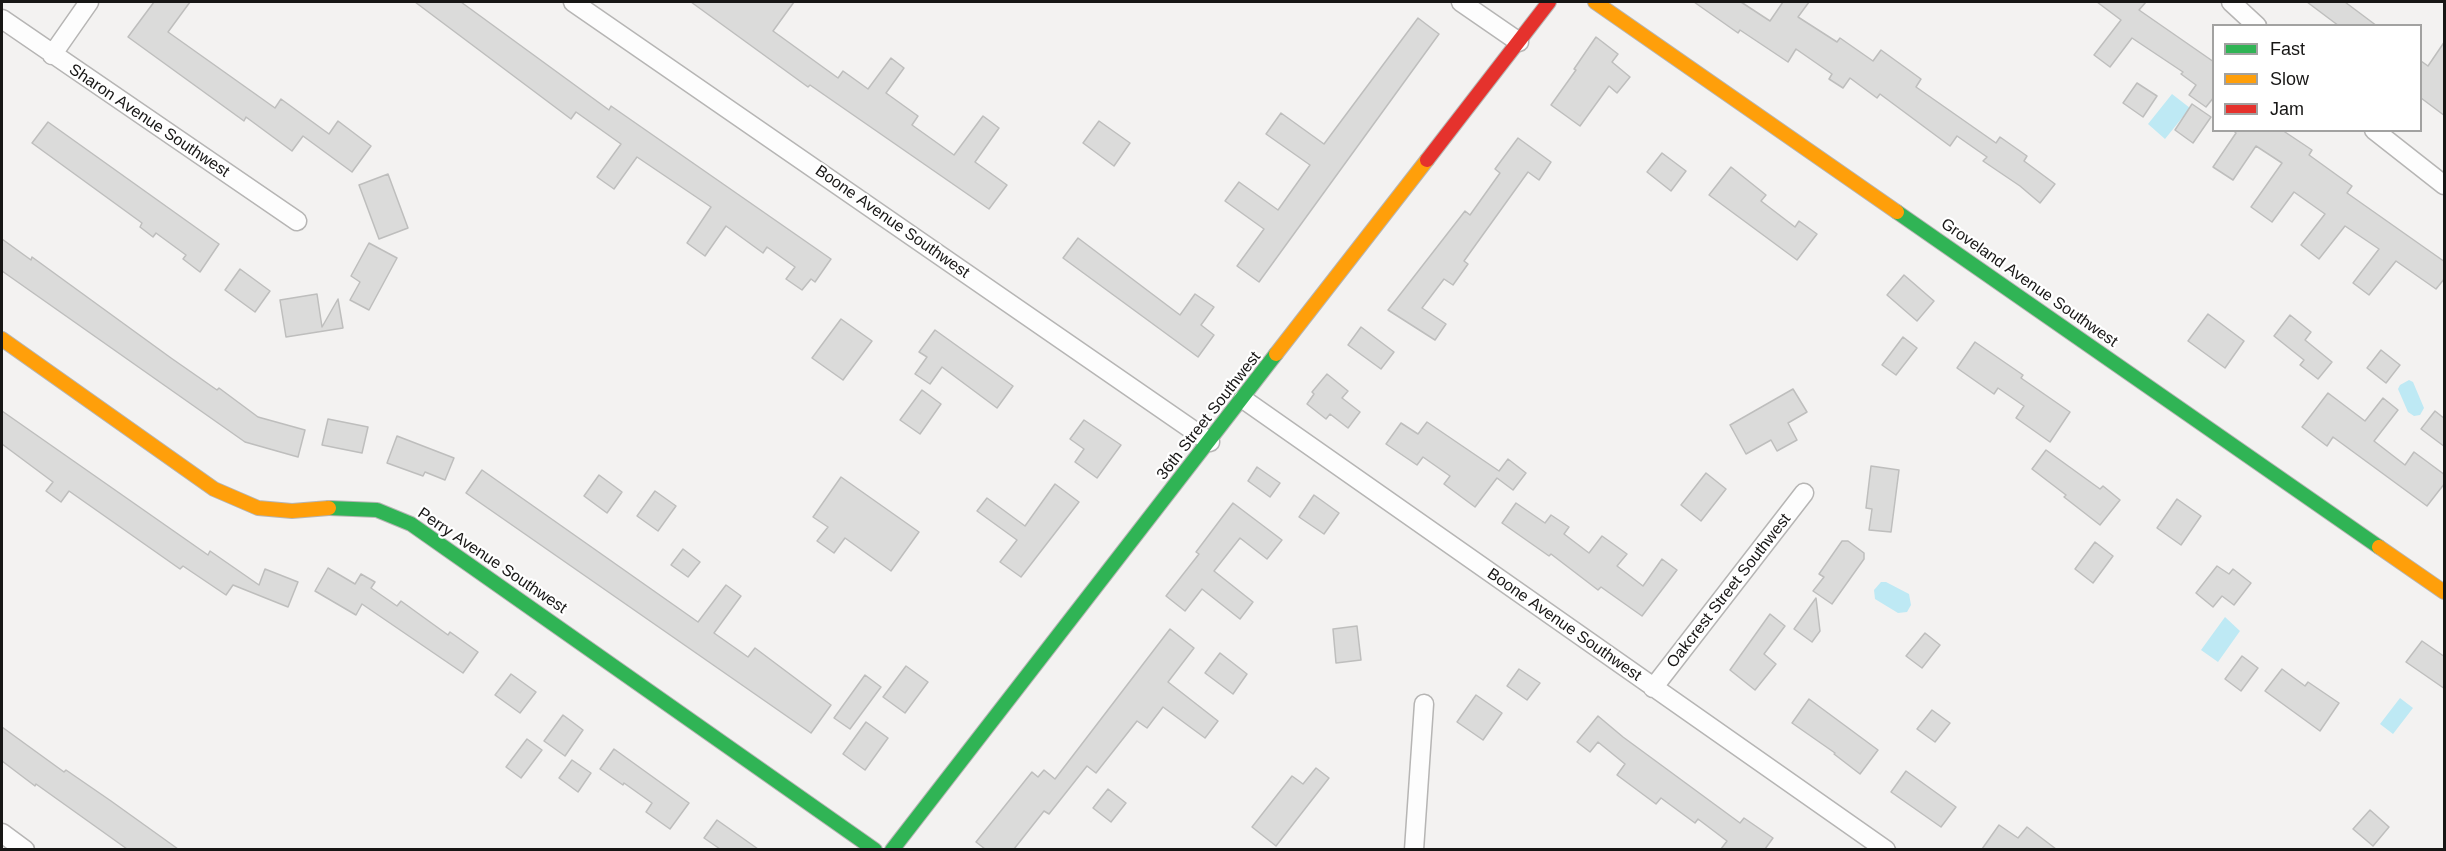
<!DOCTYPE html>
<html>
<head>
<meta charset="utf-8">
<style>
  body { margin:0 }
  #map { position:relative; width:2446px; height:851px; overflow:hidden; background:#f3f2f1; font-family:Helvetica,sans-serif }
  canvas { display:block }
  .frame { position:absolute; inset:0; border:3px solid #171615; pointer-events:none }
  .legend { position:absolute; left:2212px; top:24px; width:210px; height:108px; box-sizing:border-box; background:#fff; border:2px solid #a2a2a1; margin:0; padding:8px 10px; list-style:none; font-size:18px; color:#171615 }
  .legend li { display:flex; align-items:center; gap:12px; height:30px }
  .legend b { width:30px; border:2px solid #a2a2a1 }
</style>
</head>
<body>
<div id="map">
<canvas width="2446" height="851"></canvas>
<div class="frame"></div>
<ul class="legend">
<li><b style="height:8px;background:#30b455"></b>Fast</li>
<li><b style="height:8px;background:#ff9f0a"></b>Slow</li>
<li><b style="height:8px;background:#e5322d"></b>Jam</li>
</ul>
</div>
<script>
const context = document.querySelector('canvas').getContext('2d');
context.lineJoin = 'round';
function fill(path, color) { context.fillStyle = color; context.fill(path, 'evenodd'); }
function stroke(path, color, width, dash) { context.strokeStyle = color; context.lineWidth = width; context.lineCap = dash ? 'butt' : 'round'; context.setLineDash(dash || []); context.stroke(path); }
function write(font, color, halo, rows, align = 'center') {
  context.font = font + ' Helvetica,sans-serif'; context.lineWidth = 4.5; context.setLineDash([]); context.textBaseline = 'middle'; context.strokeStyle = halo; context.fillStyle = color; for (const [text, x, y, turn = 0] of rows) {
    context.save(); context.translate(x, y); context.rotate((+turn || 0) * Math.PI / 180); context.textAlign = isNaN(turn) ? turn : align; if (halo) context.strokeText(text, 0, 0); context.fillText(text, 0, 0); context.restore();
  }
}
const water = new Path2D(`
  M2172 94 2190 108 2165 139 2148 124Z
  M2409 380 2413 382 2424 408 2420 415 2414 416 2408 412 2398 389 2400 385Z
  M1881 582H1886L1909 594 1911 605 1907 612 1898 613 1875 599 1874 590Z
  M2225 617 2240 631 2218 662 2201 650Z
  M2400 698 2413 708 2393 734 2380 724Z`);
const building = new Path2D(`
  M154 2H190L168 32 275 108 281 99 329 134 338 121 371 146 352 172 303 136 292 151 246 117 244 121 128 37Z
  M415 2H461L609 110 611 106 831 259 815 282 811 279 802 290 786 279 795 267 767 247 763 253 726 226 705 256 687 243 711 207 637 157 614 189 597 177 621 144 576 112 571 119Z
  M691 2H794L773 31 838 78 843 71 868 89 891 58 904 68 886 93 918 116 912 125 954 155 983 116 999 128 975 162 1007 185 989 209 810 85 808 87Z
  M1694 2H1741L1770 21 1783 2H1809L1798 17 1837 42 1840 38 1873 61 1881 50 1921 79 1916 87 1996 143 2000 137 2027 156 2024 161 2055 184 2040 203 2020 186 1983 161 1987 157 1957 136 1950 146 1880 94 1877 98 1850 78 1843 88 1829 79 1832 74 1796 49 1788 62 1740 30 1738 33Z
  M2097 2H2146L2139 10 2214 62V97L2206 107 2189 95 2196 85 2181 74 2183 72 2132 38 2110 67 2094 55 2121 20Z
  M2307 2H2345L2377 26H2339Z
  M1418 18 1439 34 1259 282 1237 266 1264 229 1225 201 1239 182 1278 210 1310 165 1266 134 1281 113 1324 144Z
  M1596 37 1618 54 1612 62 1630 77 1617 93 1609 86 1580 126 1551 105 1576 70 1574 69Z
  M2445 41V116L2421 98V61L2428 66Z
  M2137 83 2157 96 2143 117 2123 103Z
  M2192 104 2211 117 2193 143 2175 130Z
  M1099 121 1130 143 1114 166 1083 143Z
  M48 122 219 244 200 272 183 259 186 255 156 233 153 237 140 227 142 223 32 143Z
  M2233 130H2282L2312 150 2309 155 2352 186 2347 193 2445 262V278L2436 289 2396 261 2369 295 2353 283 2379 249 2345 226 2319 259 2301 245 2325 214 2294 192 2272 222 2251 207 2282 163 2256 146 2233 180 2213 167 2236 133Z
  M1518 138 1551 162 1539 180 1528 172 1464 261 1468 264 1453 285 1444 279 1422 308 1446 324 1435 340 1388 310 1465 211 1470 215 1500 173 1495 169Z
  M1662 153 1686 171 1671 191 1647 172Z
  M1731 167 1766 195 1761 201 1795 227 1799 221 1817 234 1797 260 1709 195Z
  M388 174 408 228 379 239 359 185Z
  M1078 238 1180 315 1195 294 1214 307 1201 325 1214 335 1198 357 1063 258Z
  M2 239 31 260 32 257 171 358 217 390 219 388 258 417 305 430 298 457 245 442 2 271Z
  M369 243 397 258 369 310 350 300 360 282 351 276Z
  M240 269 270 291 255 312 225 290Z
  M1904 275 1934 301 1917 321 1887 295Z
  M317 294 322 327 338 299 343 328 286 337 280 300Z
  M2208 314 2244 341 2225 368 2188 341Z
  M2290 315 2311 332 2305 340 2332 362 2318 379 2300 365 2304 360 2274 336Z
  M841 319 872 341 843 380 812 358Z
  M1361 327 1394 352 1381 369 1348 345Z
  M935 330 1013 386 997 408 942 367 930 384 915 374 927 357 919 352Z
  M1903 337 1917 348 1896 375 1882 365Z
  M1975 342 2023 375 2021 378 2070 412 2050 442 2016 418 2024 406 1998 388 1994 394 1957 368Z
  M2381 350 2400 365 2386 383 2367 368Z
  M1327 374 1348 391 1342 398 1360 412 1348 428 1330 414 1326 419 1307 404 1314 394 1312 392Z
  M1793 389 1807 412 1788 423 1797 440 1777 451 1771 440 1746 454 1730 425Z
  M922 390 941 404 920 434 900 420Z
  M2328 393 2365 421 2383 398 2398 410 2374 441 2405 465 2414 452 2445 475V483L2427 506 2333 437 2327 446 2302 427Z
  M2 411 208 555 210 551 259 585 265 569 298 582 288 607 233 585 226 595 183 566 180 569 69 491 61 502 46 491 53 482 2 444Z
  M2435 411 2445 419V447L2421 429Z
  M328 419 368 427 362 453 322 445Z
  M1084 420 1121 445 1097 478 1075 462 1084 449 1070 439Z
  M1427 422 1499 471 1508 459 1526 473 1513 490 1497 478 1475 507 1444 484 1450 476 1423 457 1417 465 1386 444 1401 423 1418 434Z
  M397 436 454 458 445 480 425 472 423 476 387 463Z
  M2046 450 2100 489 2103 486 2120 500 2100 525 2064 497 2066 495 2032 469Z
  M1871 466 1899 470 1891 532 1869 530 1872 509 1866 508Z
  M1257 467 1280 483 1270 497 1248 481Z
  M482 470 698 622 726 585 741 596 714 633 748 657 755 648 831 705 811 733 466 493Z
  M1706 473 1726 489 1701 521 1681 505Z
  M599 475 622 492 607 513 584 496Z
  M841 477 919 532 891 571 845 538 834 553 817 541 828 527 813 517Z
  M1055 484 1079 502 1021 577 1000 562 1017 540 977 511 987 498 1025 526Z
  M655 491 676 506 658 531 637 516Z
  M1314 495 1339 513 1324 534 1299 517Z
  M2177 499 2201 516 2181 545 2157 528Z
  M1233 503 1282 540 1267 559 1240 538 1214 571 1253 602 1240 619 1202 589 1185 611 1166 596 1199 554 1196 552Z
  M1516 503 1545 523 1551 515 1569 527 1564 534 1589 553 1602 536 1627 554 1617 566 1643 586 1662 559 1677 570 1642 616 1601 587 1598 590 1551 554 1549 556 1502 523Z
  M1842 541H1848L1864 553V559L1832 604 1813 591 1824 577 1819 574Z
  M2095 542 2113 556 2093 583 2075 569Z
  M683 549 700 562 688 577 671 565Z
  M2217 566 2229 574 2233 569 2251 583 2234 605 2222 596 2213 607 2196 593Z
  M328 568 355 584 361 574 375 582 371 588 397 606 401 601 448 635 450 632 478 652 463 673 362 604 356 615 315 591Z
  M1816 598 1820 631 1812 642 1794 629Z
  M1770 614 1785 626 1764 654 1776 664 1755 690 1730 670Z
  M1357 626 1361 660 1336 663 1333 629Z
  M1170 629 1194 648 1168 682 1218 721 1205 738 1163 707 1147 728 1137 721 1096 773 1087 766 1049 814 1044 811 1014 849H985L976 842 1032 772 1038 777 1044 770 1055 779Z
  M1925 633 1940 645 1922 668 1906 656Z
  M2422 641 2445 657V689L2406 662Z
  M1220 653 1247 674 1233 694 1205 673Z
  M2242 656 2258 668 2241 691 2225 679Z
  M906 666 928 682 905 713 883 697Z
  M1519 669 1540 683 1527 700 1507 686Z
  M2282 669 2305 686 2308 682 2339 703 2320 731 2265 691Z
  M511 674 536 692 520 713 495 695Z
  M865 675 881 687 850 729 834 718Z
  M1476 695 1502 713 1483 740 1457 722Z
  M1809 699 1878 750 1860 774 1834 754 1835 753 1792 723Z
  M1932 710 1950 723 1935 742 1917 729Z
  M563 715 583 730 565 756 544 741Z
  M1598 716 1623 737 1740 823 1744 818 1773 838 1765 849H1721L1727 841 1698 819 1695 823 1661 798 1656 804 1617 775 1625 764 1598 742 1590 752 1577 742Z
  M866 722 888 738 865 770 843 754Z
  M2 727 64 772 66 770 111 801 178 849H127L36 784 35 786 2 761Z
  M527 739 542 750 521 778 506 767Z
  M614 749 689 803 670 829 646 812 652 803 624 783 623 785 600 769Z
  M572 760 591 773 578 792 559 778Z
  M1316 768 1329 778 1276 846 1252 827 1292 776 1303 784Z
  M1906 771 1956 807 1941 827 1891 792Z
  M1108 789 1126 803 1111 822 1093 808Z
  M2370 810 2389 827 2373 846 2353 829Z
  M717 820 758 849H720L704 838Z
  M1999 825 2018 838 2027 827 2056 849H1982Z`);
const street = new Path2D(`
  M573 2 1210 442
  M1461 2 1519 42
  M2231 2 2257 26
  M2 19 297 221
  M52 55 89 2
  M2374 130 2444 185
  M1243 399 1886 850
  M1653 688 1804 493
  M2 833 25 850
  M1414 850 1424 704`);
const fast = new Path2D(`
  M1897 212 2379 547
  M329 508 377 510 411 524 875 850
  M892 850 1276 354`);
const slow = new Path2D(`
  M1595 2 1897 212
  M2 339 214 489 258 508 292 511 329 508
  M1276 354 1427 160
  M2379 547 2444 592`);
const jam = new Path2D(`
  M1427 160 1549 2`);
const streetNames = [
  ["Sharon Avenue Southwest",149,121,34],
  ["Boone Avenue Southwest",892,222,35],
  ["Groveland Avenue Southwest",2029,283,35],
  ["36th Street Southwest",1209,416,-52],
  ["Perry Avenue Southwest",492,561,34],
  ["Oakcrest Street Southwest",1729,591,-52],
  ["Boone Avenue Southwest",1564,625,35]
];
fill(water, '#bee9f4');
fill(building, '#dbdbda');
stroke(building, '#bebebd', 1.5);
stroke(street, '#b6b5b4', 21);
stroke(fast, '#b6b5b4', 16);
stroke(slow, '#b6b5b4', 16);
stroke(jam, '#b6b5b4', 16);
stroke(street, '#fdfdfd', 18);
stroke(fast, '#30b455', 14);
stroke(slow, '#ff9f0a', 14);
stroke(jam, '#e5322d', 14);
write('16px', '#171615', '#fff', streetNames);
</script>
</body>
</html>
